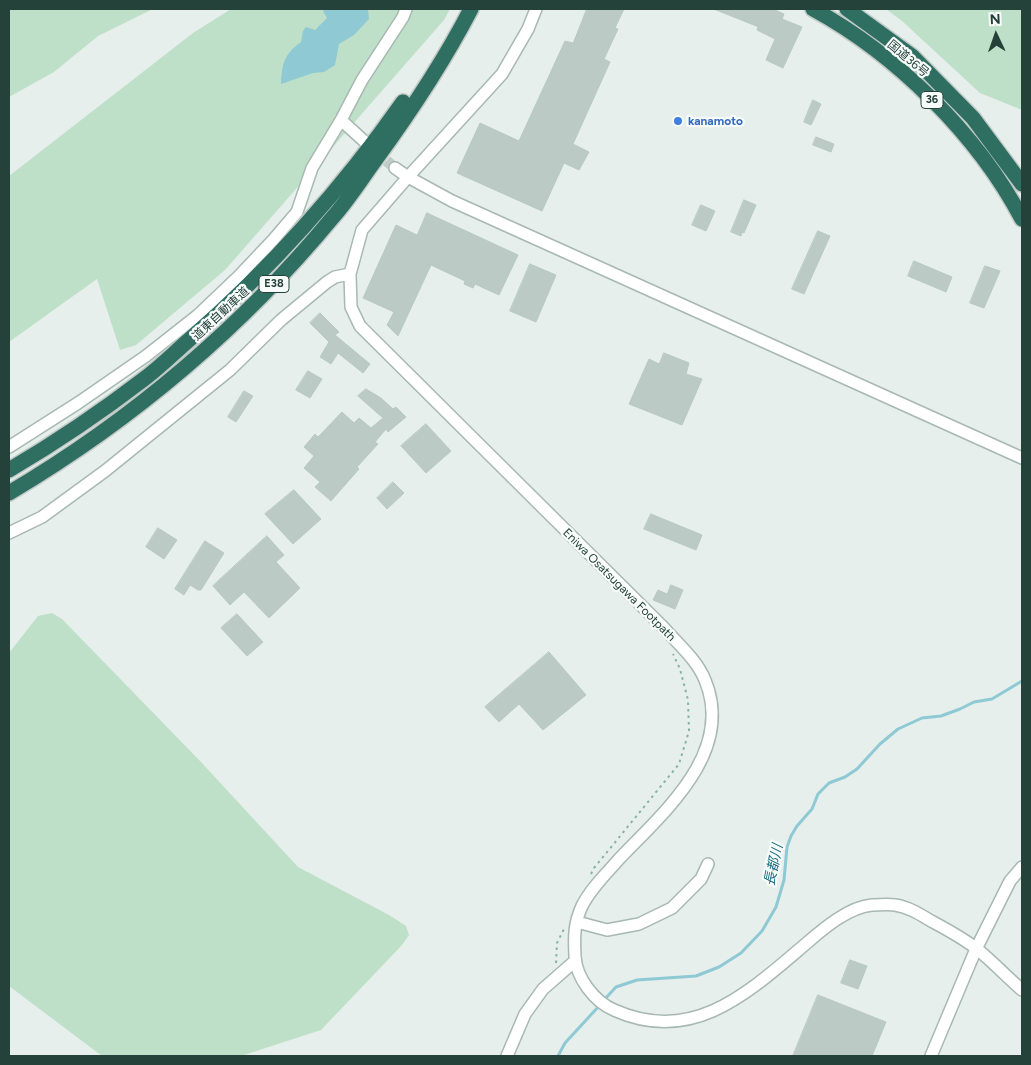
<!DOCTYPE html>
<html>
<head>
<meta charset="utf-8">
<style>
  body { margin:0 }
  #map { position:relative; width:1031px; height:1065px; overflow:hidden; background:#e6efeb; font-family:Figtree,sans-serif }
  canvas { display:block }
  .frame { position:absolute; inset:0; border:10px solid #24423a; pointer-events:none }
  .north { position:absolute; left:971px; top:10px; width:50px; height:50px; -webkit-text-stroke:4px #f7fbf9; paint-order:stroke; rotate:357deg; font-size:14px; font-weight:700; line-height:20px; text-align:center; color:#24423a }
  .north::after { content:''; display:block; margin:auto; width:18px; height:22px; background:#24423a; clip-path:polygon(50% 0,100% 100%,50% 72%,0 100%) }
</style>
</head>
<body>
<div id="map">
<canvas width="1031" height="1065"></canvas>
<div class="frame"></div>
<div class="north">N</div>
</div>
<script>
const context = document.querySelector('canvas').getContext('2d');
context.lineJoin = 'round';
function fill(path, color) { context.fillStyle = color; context.fill(path, 'evenodd'); }
function stroke(path, color, width, dash) { context.strokeStyle = color; context.lineWidth = width; context.lineCap = dash ? 'butt' : 'round'; context.setLineDash(dash || []); context.stroke(path); }
function write(font, color, halo, rows, align = 'center') {
  context.font = font + ' Figtree,"Noto Sans JP",sans-serif'; context.lineWidth = 4.5; context.setLineDash([]); context.textBaseline = 'middle'; context.strokeStyle = halo; context.fillStyle = color; for (const [text, x, y, turn = 0] of rows) {
    context.save(); context.translate(x, y); context.rotate((+turn || 0) * Math.PI / 180); context.textAlign = isNaN(turn) ? turn : align; if (halo) context.strokeText(text, 0, 0); context.fillText(text, 0, 0); context.restore();
  }
}
const green = new Path2D(`
  M9 9H153L98 36 54 72 9 97Z
  M231 9H450L444 20 225 270 136 345 120 350 97 279 9 342V176L193 33Z
  M886 9H1022V110L980 93 902 21Z
  M52 613 62 619 201 762 298 867 389 915 406 926 409 935 402 945 321 1030 241 1056H102L9 986V653L38 616Z`);
const water = new Path2D(`
  M326 9 336 10 368 9 369 19 354 35 339 44 335 65 324 72 313 73 281 84C282 64 284 54 301 42L303 31 306 27 315 30 327 18 323 11Z`);
const stream = new Path2D(`
  M604 1000 616 987 637 980 696 976 719 967 741 953 762 931 776 907 784 880 787 847 791 836 797 826 812 809 818 794 829 783 845 777 857 769 880 744 898 729 922 718 941 716 960 709 974 702 992 699 1022 681
  M558 1056 565 1043 600 1005`);
const building = new Path2D(`
  M587 9H624L615 28 618 29 604 59 610 62 573 144 589 152 579 170 564 163 542 211 457 173 480 123 519 141 565 41 573 43Z
  M714 9H773L784 14 782 19 802 27 783 68 766 60 775 39 757 30 758 27Z
  M813 100 821 104 811 125 804 122Z
  M816 137 834 144 831 152 813 145Z
  M744 200 756 205 744 233 742 232 741 236 731 232Z
  M701 205 715 211 706 231 692 225Z
  M427 213 518 255 499 295 475 284 473 288 464 284 465 281 431 265 398 336 387 325 394 312 363 298 396 225 417 235Z
  M818 231 830 236 804 294 792 289Z
  M914 261 952 277 946 292 908 276Z
  M530 264 556 275 536 322 510 311Z
  M985 266 1000 271 984 308 970 303Z
  M320 313 339 332 335 335 370 364 363 373 338 353 331 364 320 357 329 342 310 323Z
  M664 353 689 363 686 374 702 379 682 425 629 404 649 359 659 364Z
  M308 371 322 379 310 398 296 390Z
  M366 389 381 398 393 409 396 407 406 417 388 432 386 429 375 442 378 444 357 467 359 469 331 501 315 487 320 482 304 468 314 456 304 447 315 434 318 437 342 412 354 423 359 418 371 428 383 418 358 396Z
  M244 391 253 396 236 422 228 417Z
  M426 424 451 451 426 473 401 446Z
  M393 482 404 493 387 509 377 498Z
  M294 490 321 519 293 544 265 514Z
  M651 514 702 535 696 550 644 529Z
  M158 528 177 540 164 559 146 547Z
  M267 536 284 555 276 562 300 588 269 618 244 592 230 605 213 586Z
  M205 541 224 553 201 590H198L190 585 184 595 175 589Z
  M671 585 683 590 675 609 653 600 658 590 667 594Z
  M237 614 263 642 247 656 221 628Z
  M549 652 586 695 543 730 519 704 499 722 485 707Z
  M850 960 867 966 858 989 841 983Z
  M818 995 886 1022 872 1056H793Z`);
const minorTunnel = new Path2D(`
  M374 150 395 168`);
const path = new Path2D(`
  M591 874 594 868 679 764 689 731 688 700 680 669 673 654
  M556 963 557 943 564 929`);
const minor = new Path2D(`
  M536 9 528 29 502 74 408 177 362 230 350 274 351 307 360 326 665 629C679 645 697 660 705 680 735 752 665 811 620 858 607 873 591 888 582 906 574 923 574 937 575 956 576 978 595 1002 614 1010 694 1046 750 991 808 942 824 928 849 907 872 905 879 905 888 904 895 905 909 907 921 915 933 922 948 930 964 939 977 949 993 962 1007 977 1022 990
  M341 120 364 141
  M395 168 408 177 452 201 1022 458
  M9 447 78 403 146 356 198 315 239 276 273 240 297 212 312 168 341 120 362 80 403 17 406 9
  M9 533 42 517 105 471 230 370 281 320 327 282 335 277 350 274
  M577 922 607 930 639 924 672 908 701 879 708 864
  M507 1056 525 1014 543 989 575 961
  M931 1056 976 949 1010 881 1022 867`);
const highway = new Path2D(`
  M813 9C896 54 978 135 1022 219
  M847 9 912 56 973 118 1022 184
  M9 470C55 443 101 412 144 379 160 367 175 352 190 339 270 269 342 189 403 102
  M9 493C132 420 242 327 333 217 349 199 362 178 376 159 411 111 444 61 471 9`);
const markers = [
  [678,121,5,"#3f7fe0"]
];
const shields = [
  [932,100,22],
  [274,284,30]
];
const shieldNames = [
  ["36",932,100],
  ["E38",274,284]
];
const streetNames = [
  ["国道36号",908,59,40],
  ["道東自動車道",221,314,-43],
  ["Eniwa Osatsugawa Footpath",619,585,45]
];
const shopNames = [
  ["kanamoto",688,121]
];
const waterNames = [
  ["長都川",774,865,-78]
];
fill(green, '#bfe0c8');
fill(water, '#8ec9d4');
stroke(stream, '#8ec9d4', 3);
fill(building, '#bbcac4');
stroke(building, '#b8c9c2', 1);
stroke(minorTunnel, '#bfccc8', 11, [11, 5.5]);
stroke(minor, '#a8b8b2', 14);
stroke(highway, '#c2cac8', 18);
stroke(path, '#86b3a5', 2, [2.5, 4]);
stroke(minor, '#fff', 11);
stroke(highway, '#2f6f62', 15);
for (const [x, y, r, color] of markers) { const dot = new Path2D(); dot.arc(x, y, r, 0, 2 * Math.PI); context.fillStyle = color; context.fill(dot); stroke(dot, '#f7fbf9', 2); }
for (const [x, y, w] of shields) { const box = new Path2D(); box.roundRect(x - w / 2, y - 8.5, w, 17, 4); context.fillStyle = '#f7fbf9'; context.fill(box); stroke(box, '#24423a', 1); }
write('bold 11px', '#24423a', null, shieldNames);
write('12px', '#24423a', '#f7fbf9', streetNames);
write('bold 12px', '#366cbe', '#f7fbf9', shopNames, 'left');
write('italic 14px', '#1c6f80', '#f7fbf9', waterNames);
</script>
</body>
</html>
